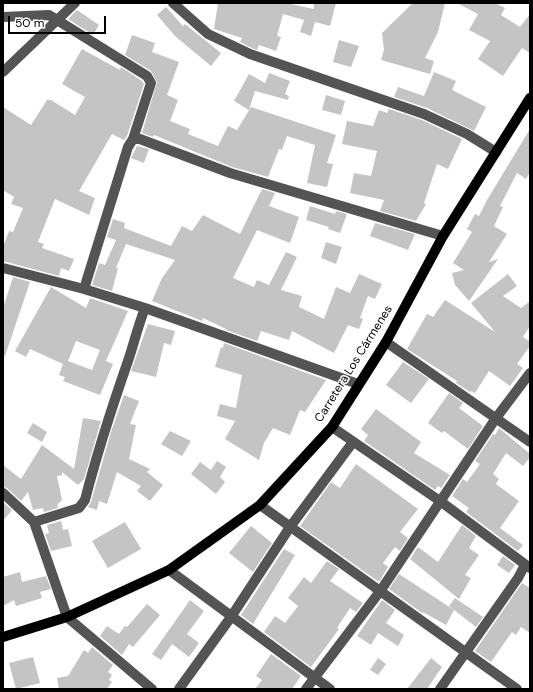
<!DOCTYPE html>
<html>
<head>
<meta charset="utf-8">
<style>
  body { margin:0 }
  #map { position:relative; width:533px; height:692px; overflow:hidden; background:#fff; font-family:"DM Sans",sans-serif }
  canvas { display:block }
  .frame { position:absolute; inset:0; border:4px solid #000; pointer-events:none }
  .scale { position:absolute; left:8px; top:16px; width:98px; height:18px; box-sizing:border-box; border:2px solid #000; border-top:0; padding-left:5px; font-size:12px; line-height:14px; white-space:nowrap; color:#000; -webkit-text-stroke:3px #fff; paint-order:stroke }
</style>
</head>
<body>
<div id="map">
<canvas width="533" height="692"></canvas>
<div class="frame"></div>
<div class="scale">50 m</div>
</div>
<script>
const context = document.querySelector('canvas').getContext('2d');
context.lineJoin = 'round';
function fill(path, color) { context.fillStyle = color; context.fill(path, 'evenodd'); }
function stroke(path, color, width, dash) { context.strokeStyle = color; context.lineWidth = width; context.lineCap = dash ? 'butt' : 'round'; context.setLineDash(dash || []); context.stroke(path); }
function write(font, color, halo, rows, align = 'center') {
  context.font = font + ' "DM Sans",sans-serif'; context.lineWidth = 3; context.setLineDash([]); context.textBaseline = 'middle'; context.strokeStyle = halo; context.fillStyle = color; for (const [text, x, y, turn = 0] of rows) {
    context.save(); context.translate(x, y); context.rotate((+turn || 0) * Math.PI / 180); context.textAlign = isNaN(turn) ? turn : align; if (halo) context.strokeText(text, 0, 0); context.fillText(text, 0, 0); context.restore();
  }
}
const building = new Path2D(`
  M218 3H286L314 9V3H336L330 26 315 22 311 36 300 32 304 20 283 14 277 36 281 37 276 51 259 45 257 50 252 48 240 42 242 38 214 29Z
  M413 3H445L438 32 425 58 434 61 430 74 381 60 384 50 382 33Z
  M457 3H495L505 8 501 15 520 27 530 14V53L522 48 503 76 478 59 490 41 469 30 478 14Z
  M166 7 183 26 185 24 221 53 211 66 175 36 157 15Z
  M77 10 99 25 93 35 68 19Z
  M132 35 155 43 152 52 179 62 167 95 178 100 170 121 190 129 188 134 218 146 228 126 237 130 251 107 336 135 327 163 333 164 327 187 307 183 315 145 287 136 282 150 279 149 268 177 232 167 154 135 153 137 142 133 157 82 151 71 125 55Z
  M339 40 359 46 351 67 333 62Z
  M82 49 120 70 121 67 142 81 144 84 127 136 124 140 112 134 79 191 95 198 89 215 55 199 38 242 44 244 42 248 74 259 69 271 61 268 59 276 3 261V247L9 231 13 232 23 208 11 204 14 197 3 190V107L31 125 47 100H51L75 115 85 97 62 84Z
  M434 72 456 81 452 90 486 107 474 131 427 108 394 97 398 87 424 96Z
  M269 73 290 81 285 94 289 96 288 100 255 91 249 110 234 101 249 74 265 83Z
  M326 95 345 101 341 115 322 110Z
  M389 109 422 120 462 139 448 169 437 164 424 203 426 204 416 221 380 211 384 200 350 193 354 173 371 176 377 151 342 144 347 121 373 126 379 110 387 113Z
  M530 129V172L526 179 517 173 500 206 503 207 494 226 507 234 489 262 498 259 469 301 455 285 452 273 464 270 453 263 472 232 467 229 475 214 479 216 487 200Z
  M137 146 149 149 144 163 131 158Z
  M262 189 275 193 269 206 299 217 290 243 257 230 233 278 254 287 257 280 269 285 286 252 297 257 281 290 302 296 299 307 324 319 336 287 350 293 359 274 382 284 375 299 368 296 360 318 363 319 359 329 348 325 334 353 292 331 289 340 261 331 257 341 226 330V329L203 318 202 321 152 301 162 278 175 260 126 244 116 268H118L112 291 92 285 99 263 105 265 116 240 107 237 113 219 125 223 124 228 171 246 182 226 192 231 203 215 240 234Z
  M310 206 335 214 336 211 347 214 340 233 328 229 329 227 306 220Z
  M375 223 415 234 408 250 370 236Z
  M326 242 342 247 336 264 321 258Z
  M508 274 517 286 503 296 521 308 530 301V326L523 337 530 342V346L517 364 523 368 510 386 489 371 475 393 471 391 470 392 456 383 457 381 407 349 427 314 433 317 445 300 495 332 471 303Z
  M13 277 30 282 5 356H3V308Z
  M51 287 86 308 90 298 128 311 106 361 113 364 100 395 63 381 65 377 59 375 63 364 30 349 26 357 15 351ZM76 341 100 350 92 370 68 361Z
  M148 324 175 331 171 345 164 343 156 377 131 371Z
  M224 343 326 380 305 412 300 410 290 435 273 428 264 443 259 460 225 439 235 421 217 416 220 404 236 408 242 375 215 367 221 347 223 348Z
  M403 362 429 379 411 403 386 385Z
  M449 393 463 403 459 408 483 426 468 449 444 431 442 433 428 423Z
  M124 395 139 401 130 424 136 425 129 459 150 469 147 472 163 485 150 501 137 491 141 486 117 472 107 504 99 501 97 510 88 507 91 502 111 432Z
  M376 409 421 442 414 453 450 475 441 488 438 486 435 490 364 441 368 435 361 429Z
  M83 418 101 421 84 479 78 485 62 472V475L57 476 62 500 57 505 58 508 44 512 43 508 33 510 28 492 21 501 7 488 3 487V465L21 479 42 445 74 469Z
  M33 423 47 432 42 442 27 433Z
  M499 428 530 454V457L523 466 506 453 493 474 499 479 496 484 519 501 500 528 523 545 518 551 466 512 469 508 452 496 463 479 467 482 480 464 475 461 493 434 495 435Z
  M170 431 191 441 182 456 161 444Z
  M217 461 226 467 220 477 225 482 216 494 191 474 200 462 211 470Z
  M356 464 418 509 400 532 408 538 400 551 395 547 383 563 388 567 379 582 300 526 331 482 340 488Z
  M3 502 12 510 3 521Z
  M61 521 63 530 68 529 72 546 51 551 45 534 49 533 47 525Z
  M125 522 141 549 108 568 92 541Z
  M462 525 476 536 469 548 479 555 465 575 471 578 459 599 410 559 418 547 438 562Z
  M251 526 272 543 253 572 229 553Z
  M284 549 295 555 253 624 241 615Z
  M503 556 515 565 509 573 497 565Z
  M327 561 339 569 330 581 363 603 356 612 350 608 337 628 339 629 311 667 264 632 275 616 285 623 298 606 288 598 304 577 311 583Z
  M20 572 22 582 46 576 51 589 40 592 42 598 16 606 14 600 3 606V577Z
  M399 574 454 610 446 625 423 612 422 613 389 589Z
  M522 583 530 588V633L521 627 516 635 512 632 491 662 475 651Z
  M455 598 483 617 476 627 449 606Z
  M190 600 204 611 187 634 199 643 189 657 172 644 161 660 152 654Z
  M382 600 395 610 386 623 404 635 398 646 378 633 371 645 357 636Z
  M147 604 160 615 133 647 129 644 122 655 100 636 107 626 119 634 125 626 127 627Z
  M92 647 113 665 108 672 112 675 109 680 112 682 107 689H59L57 678 68 676 84 650 88 653Z
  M271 654 301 676 292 689H255L262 680 256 676Z
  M33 657 40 683 16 689 9 663Z
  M378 658 386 664 378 675 370 670Z
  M431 658 442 667 427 689H407Z`);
const minor = new Path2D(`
  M173 3 208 34 250 54 424 114 467 134 496 152
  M3 17 49 15 147 76 151 83 133 139 128 147 84 289
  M3 72 75 3
  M133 139H140L230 173 443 236
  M3 268 84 289 145 308 358 384
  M386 342 530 442
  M332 427 440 501 530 568
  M3 493 34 522 67 617 152 689
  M260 505 517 689
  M34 522 79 508 85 500C97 453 112 407 128 361 134 343 138 326 145 308
  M169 570 330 689
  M179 689 231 617 290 527 353 442
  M306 689 381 590 496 418 530 373
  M440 689 518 578 525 565`);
const major = new Path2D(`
  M3 637 67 617 169 570 260 505 332 427 386 342 443 236 530 98`);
const streetNames = [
  ["Carretera Los Cármenes",354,364,-58]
];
fill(building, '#c4c4c4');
stroke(minor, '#545454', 10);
stroke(major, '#000', 10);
write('12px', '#000', '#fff', streetNames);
</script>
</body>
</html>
